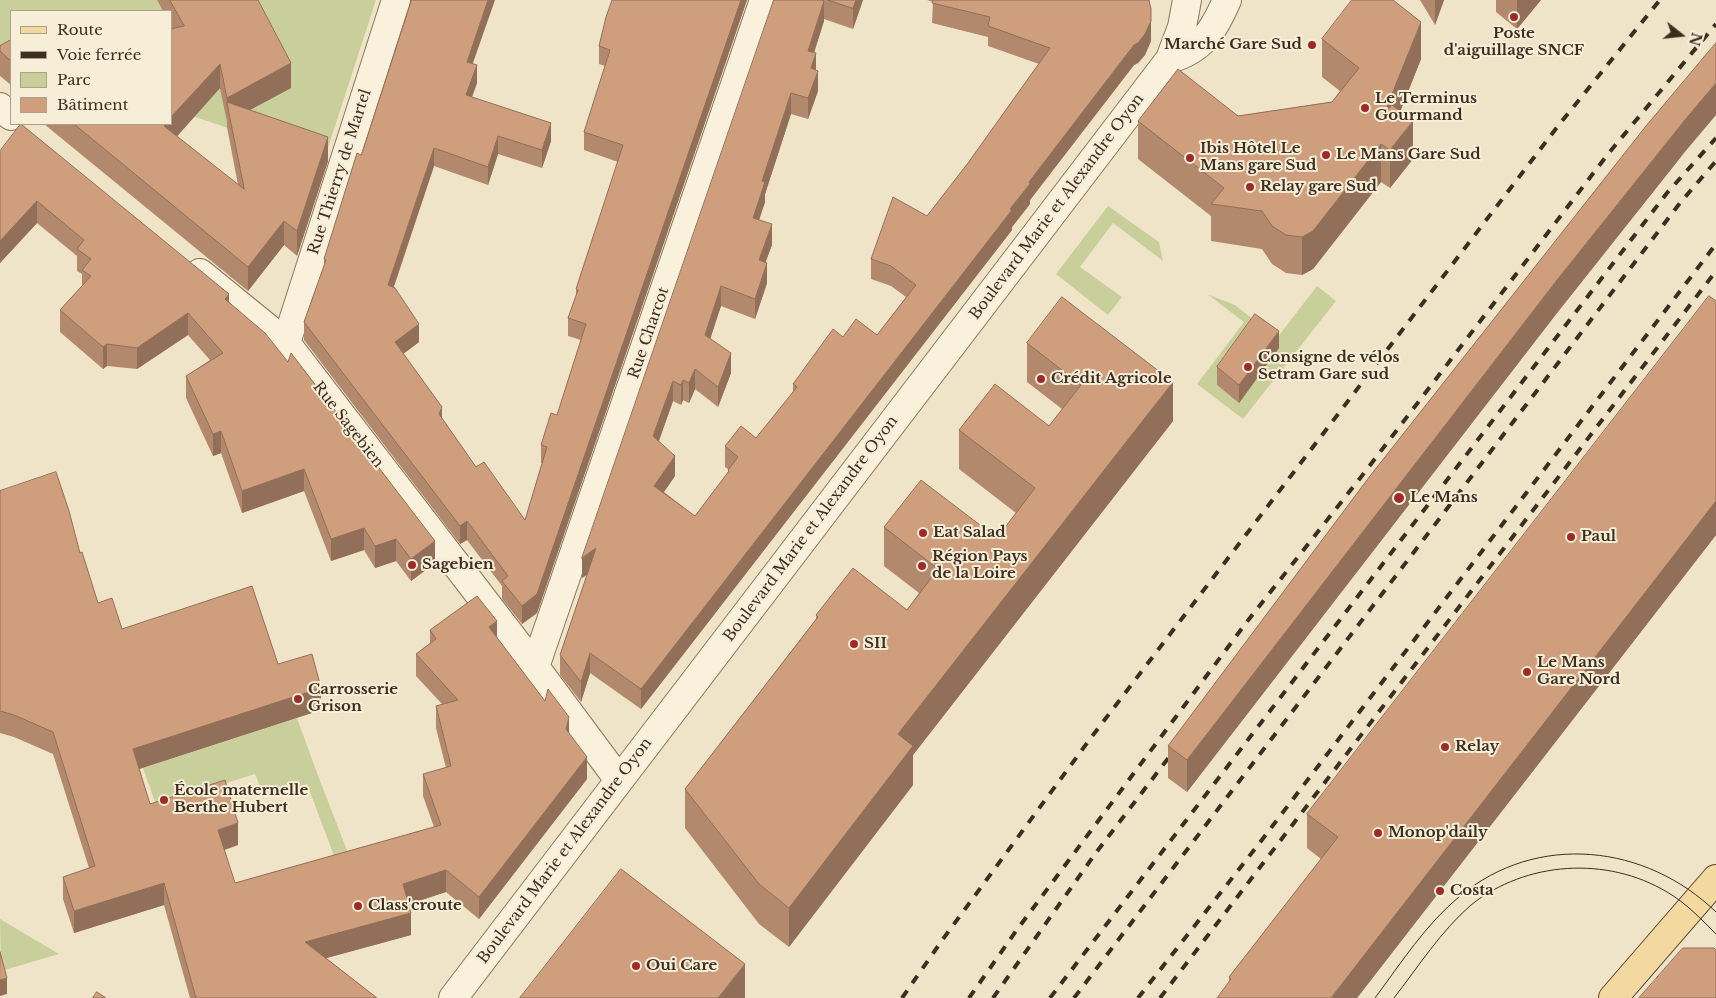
<!DOCTYPE html>
<html>
<head>
<meta charset="utf-8">
<style>
  body { margin:0 }
  #map { position:relative; width:1716px; height:998px; overflow:hidden; background:#f0e4c8; font-family:"Libre Baskerville",serif }
  canvas { display:block }
  .legend { position:absolute; left:10px; top:10px; width:162px; height:115px; box-sizing:border-box; background:#f7eed8; border:1px solid #ada18e; margin:0; padding:6px 9px; list-style:none; font-size:15px; color:#3d2e20 }
  .legend li { display:flex; align-items:center; gap:10px; height:25px }
  .legend b { width:25px; border:1px solid #ada18e }
  .north { position:absolute; left:1656px; top:10px; width:50px; height:50px; -webkit-text-stroke:4px #f7eed8; paint-order:stroke; rotate:106deg; font-size:14px; font-weight:700; line-height:20px; text-align:center; color:#3d2e20 }
  .north::after { content:''; display:block; margin:auto; width:18px; height:22px; background:#3d2e20; clip-path:polygon(50% 0,100% 100%,50% 72%,0 100%) }
</style>
</head>
<body>
<div id="map">
<canvas width="1716" height="998"></canvas>
<ul class="legend">
<li><b style="height:6px;background:#f3d9a0"></b>Route</li>
<li><b style="height:6px;background:#3d2e20"></b>Voie ferrée</li>
<li><b style="height:14px;background:#c9cf9b"></b>Parc</li>
<li><b style="height:14px;background:#cf9f7d"></b>Bâtiment</li>
</ul>
<div class="north">N</div>
</div>
<script>
const context = document.querySelector('canvas').getContext('2d');
context.lineJoin = 'round';
function fill(path, color) { context.fillStyle = color; context.fill(path, 'evenodd'); }
function stroke(path, color, width, dash) { context.strokeStyle = color; context.lineWidth = width; context.lineCap = dash ? 'butt' : 'round'; context.setLineDash(dash || []); context.stroke(path); }
function write(font, color, halo, rows, align = 'center') {
  context.font = font + ' "Libre Baskerville",serif'; context.lineWidth = 4; context.setLineDash([]); context.textBaseline = 'middle'; context.strokeStyle = halo; context.fillStyle = color; for (const [text, x, y, turn = 0] of rows) {
    context.save(); context.translate(x, y); context.rotate((+turn || 0) * Math.PI / 180); context.textAlign = isNaN(turn) ? turn : align; if (halo) context.strokeText(text, 0, 0); context.fillText(text, 0, 0); context.restore();
  }
}
const green = new Path2D(`
  M0 0H157L163 11H11V65L0 71Z
  M248 0H376L324 160 195 117 171 96V27L207 95Z
  M1108 206 1159 242 1163 261 1113 223 1080 267 1122 297 1108 315 1056 274Z
  M1317 286 1336 301 1243 419 1197 384 1244 322 1207 294 1235 305 1277 338Z
  M297 718 317 773 355 871 336 861 307 784 264 797 255 774 156 805 143 768Z
  M0 919 59 954 1 971Z`);
const minor = new Path2D(`
  M1170 59C1203 49 1214 30 1227 0
  M0 107 11 116
  M200 273 286 343 535 667 619 780
  M286 343 396 0
  M535 667 764 0
  M453 998 1170 59 1182 27 1187 0`);
const major = new Path2D(`
  M1613 998 1716 879`);
const tram = new Path2D(`
  M1375 998C1401 963 1426 924 1460 896 1537 832 1646 844 1716 912
  M1394 998C1418 967 1441 931 1471 905 1526 861 1607 856 1667 892 1686 903 1701 919 1716 934`);
const rail = new Path2D(`
  M902 998 943 939 1090 739 1558 126 1660 0
  M969 998 1016 931 1246 623 1361 477 1608 154 1716 24
  M993 998 1095 854 1176 748
  M1050 998 1667 193 1716 138
  M1074 998 1680 203 1716 161
  M1138 998 1258 845 1716 244
  M1160 998 1716 271`);
const wall = new Path2D(`
  M157 0H258L291 88 250 110 328 161 297 256 284 245 248 291 44 124H171L172 28 171 27V11H163ZM220 88 227 122V127L238 185 177 136Z
  M747 0 537 613 522 624 502 599V586L467 540 460 544 304 340V322L324 266V259L361 155 473 64 477 83 472 97 551 141 542 168 498 154 488 185 434 166 394 287 419 342 403 354 442 418 476 467 525 520 542 463H541V445L557 415 581 340 568 336V318L576 296V289L618 162 584 150V132L605 66 599 64V46Z
  M774 0H863L853 29 824 19V21L814 53 818 91 808 119 791 114 765 194V202L759 220 772 245 765 262 767 283 755 319 721 306 710 338 731 373 718 407 695 389 689 403 683 400 681 405 673 401 659 441 675 476 664 492 695 516 728 473V469L725 467V446L756 438 793 393V384L843 337 877 335 906 297 891 286 871 279V259L927 216 968 163 1039 64 988 46V37L932 23 933 2 927 0H1149L1151 29V41L1145 55 1138 63 1134 65 1030 200V204L1012 227V230L641 709 590 673 581 702 560 675V655L587 575 582 578Z
  M1420 0H1444L1435 25Z
  M1496 0H1541L1517 29 1496 12Z
  M1322 39 1421 59 1400 111 1413 159 1390 188 1381 182 1313 269 1302 275 1286 273 1272 264 1262 249 1211 241V216L1138 159V121L1238 116 1332 102 1340 91 1322 77Z
  M11 40V85L0 76V46Z
  M0 151 229 302 435 563 411 581 396 561 375 568 364 550 331 561 304 491 242 513 221 453 213 456 186 398V376L210 360 188 335 137 369 107 366 103 369 60 332V310L82 286V274L77 271V256L37 223 0 263Z
  M1684 153 1557 313 1187 792 1168 778V746Z
  M1716 301V535L1357 998 1229 983V977L1321 859 1307 848V814Z
  M1027 343 1173 421 913 755V785L789 947 759 924 685 828V789L816 619V615L907 610 919 593 884 566V527L997 538 1016 513 959 469V430L1049 426 1062 409 1027 382Z
  M1279 348 1239 403 1217 385V367Z
  M0 491 80 553 98 603 122 629 278 664 321 710 139 769 150 804 238 845 224 850 235 883 434 827 423 796V774L446 768 436 728V706L442 704 416 676V654L430 643V630L497 638 569 734 587 779 479 919 446 892 409 904 411 935 326 958 377 998H190L164 905 74 933 63 899V877L89 868 53 754 14 737 0 733Z`);
const shadedWall = new Path2D(`
  M488 0H495L467 80V62Z
  M741 0H747L537 613 522 624V606Z
  M856 0H863L853 29V8Z
  M1435 0H1444L1435 25Z
  M1517 0H1541L1517 29Z
  M824 1V21L808 71V51Z
  M1151 9V41L1145 55 1138 63 1134 65 1030 200V204L1012 227V230L641 709V689L1010 209 1029 182Z
  M1421 22V59L1386 148 1384 114Z
  M816 53V73L811 68Z
  M291 63V88L231 120 227 102V122V98Z
  M220 64V88L164 151V126L166 124H171V117Z
  M477 65V83L466 113V95Z
  M818 71V91L808 119V98Z
  M1716 83V115L1684 153 1557 313 1187 792V760L1557 280 1684 121Z
  M791 93V114L765 194V202L753 238V218L762 181Z
  M1413 121V159L1390 188V150Z
  M551 123V141L542 168V150Z
  M498 136V154L488 185V167Z
  M328 137V161L297 256V231Z
  M1381 144V182L1313 269 1302 275V237Z
  M434 148V166L388 303V285Z
  M37 201V223L0 263V241Z
  M284 221V245L248 291V267Z
  M772 224V245L759 280V260Z
  M767 263V283L755 319V299Z
  M721 286V306L705 355V335Z
  M229 294V316L225 299Z
  M188 313V335L137 369V348Z
  M419 324V342L395 360V342Z
  M1279 331V348L1239 403V385Z
  M107 344V366L103 369V347Z
  M731 353V373L718 407V387Z
  M695 369V389L689 403V383Z
  M683 380V400L681 405V385Z
  M673 381V401L653 457V436Z
  M1173 382V421L913 755V785L789 947V908L898 734Z
  M442 407V425L439 414Z
  M221 431V453L213 456V434Z
  M675 456V476L654 506V486Z
  M304 469V491L242 513V491Z
  M1716 501V535L1357 998H1331Z
  M467 521V540L460 544V526Z
  M364 528V550L331 561V539Z
  M396 539V561L375 568V546Z
  M435 541V563L411 581V559Z
  M596 548V568L582 578V558Z
  M497 621V643L489 627Z
  M590 653V673L581 702V682Z
  M321 688V710L133 771V749Z
  M569 717V739L566 729Z
  M587 757V779L479 919V897Z
  M238 823V845L218 852V830Z
  M446 870V892L403 906V884Z
  M164 883V905L74 933V911Z
  M411 913V935L305 964V942Z
  M745 964V998H718Z
  M7 978V994L0 996V980Z`);
const building = new Path2D(`
  M170 0H258L291 63 227 98 220 64 171 117V29L184 26Z
  M412 0H488L467 62 477 65 466 95 551 123 542 150 498 136 488 167 434 148 388 285 395 288 419 324 395 342 442 407 439 414 476 467 484 462 525 520 547 447 541 445 551 413 557 415 586 324 568 318 578 290 576 289 623 145 584 132 610 50 599 46 606 17 612 0H741L537 594 522 606 502 581 508 576 467 521 460 526 304 322 326 260 324 259 357 153 361 155Z
  M774 0H821L824 1 808 51 816 53 811 68 818 71 808 98 791 93 762 181 765 182 753 218 772 224 759 260 767 263 755 299 721 286 705 335 731 353 718 387 695 369 689 383 683 380 681 385 673 381 653 436 675 456 654 486 695 516 729 471 728 470 738 457 725 446 741 426 756 438 797 387 793 384 833 329 843 337 856 319 877 335 916 285 891 266 871 259 893 197 927 216 968 163 1050 48 988 26 990 17 932 3 933 0H1149L1151 9V21L1145 34 1138 43 1134 45 1029 182 1030 184 1010 209 1012 210 641 689 590 653 581 682 560 655 596 548 582 558Z
  M828 0H856L853 8Z
  M1352 0H1393L1421 22 1384 114 1392 105 1413 121 1390 150 1381 144 1313 231 1302 237 1286 235 1272 226 1262 211 1211 204 1224 188 1138 121 1178 69 1238 116 1332 102 1359 68 1322 39Z
  M11 40V61L0 51V46Z
  M1716 43V83L1684 121 1557 280 1187 760 1168 746 1370 476 1646 126Z
  M227 102 328 137 297 231 284 221 248 267 74 124H166L164 126 244 189Z
  M21 124 229 294 225 299 265 333 288 362 291 353 435 541 411 559 396 539 375 546 364 528 331 539 304 469 242 491 221 431 213 434 186 376 223 353 188 313 137 348 107 344 103 347 60 310 91 276 82 270 91 259 77 249 84 240 37 201 0 241V151Z
  M1709 296 1716 301V501L1331 998H1217L1231 979 1229 977 1338 837 1307 814Z
  M1062 297 1173 382 898 734 913 746 789 908 759 884 685 789 818 617 816 615 853 568 907 610 938 569 884 527 921 480 997 538 1035 488 959 430 995 384 1049 426 1081 385 1027 343Z
  M1255 314 1279 331 1239 385 1217 367Z
  M56 472 69 511 80 553 82 552 98 603 112 598 122 629 252 586 278 664 312 654 321 688 133 749 150 804 225 780 238 823 218 830 235 883 441 825 423 774 451 766 436 706 458 700 416 654 436 639 430 630 477 596 497 621 489 627 545 701 548 689 569 717 566 729 587 757 479 897 446 870 403 884 411 913 305 942 377 998H196L164 883 74 911 63 877 95 866 53 732 14 715 0 711V491Z
  M621 869 745 964 718 998H520Z
  M1683 948H1714L1716 950V998H1639Z
  M0 952 7 978 0 980Z
  M97 992 106 998H93Z`);
const markers = [
  [1514,17,5,"#9e2a2b"],
  [1312,45,5,"#9e2a2b"],
  [1365,108,5,"#9e2a2b"],
  [1326,155,5,"#9e2a2b"],
  [1190,158,5,"#9e2a2b"],
  [1250,187,5,"#9e2a2b"],
  [1248,367,5,"#9e2a2b"],
  [1041,379,5,"#9e2a2b"],
  [1399,498,6,"#9e2a2b"],
  [923,533,5,"#9e2a2b"],
  [1571,537,5,"#9e2a2b"],
  [412,565,5,"#9e2a2b"],
  [922,566,5,"#9e2a2b"],
  [854,644,5,"#9e2a2b"],
  [1527,672,5,"#9e2a2b"],
  [298,699,5,"#9e2a2b"],
  [1445,747,5,"#9e2a2b"],
  [164,800,5,"#9e2a2b"],
  [1378,833,5,"#9e2a2b"],
  [1440,891,5,"#9e2a2b"],
  [358,906,5,"#9e2a2b"],
  [636,966,5,"#9e2a2b"]
];
const poiNames = [
  ["Poste",1514,34,"center"],
  ["d'aiguillage SNCF",1514,51,"center"],
  ["Marché Gare Sud",1302,45,"right"],
  ["Le Terminus",1375,99],
  ["Gourmand",1375,116],
  ["Ibis Hôtel Le",1200,149],
  ["Mans gare Sud",1200,166],
  ["Le Mans Gare Sud",1336,155],
  ["Relay gare Sud",1260,187],
  ["Consigne de vélos",1258,358],
  ["Setram Gare sud",1258,375],
  ["Crédit Agricole",1051,379],
  ["Le Mans",1410,498],
  ["Eat Salad",933,533],
  ["Paul",1581,537],
  ["Région Pays",932,557],
  ["de la Loire",932,574],
  ["Sagebien",422,565],
  ["SII",864,644],
  ["Le Mans",1537,663],
  ["Gare Nord",1537,680],
  ["Carrosserie",308,690],
  ["Grison",308,707],
  ["Relay",1455,747],
  ["École maternelle",174,791],
  ["Berthe Hubert",174,808],
  ["Monop'daily",1388,833],
  ["Costa",1450,891],
  ["Class'croute",368,906],
  ["Oui Care",646,966]
];
const streetNames = [
  ["Rue Thierry de Martel",340,172,-72],
  ["Boulevard Marie et Alexandre Oyon",1057,207,-53],
  ["Rue Charcot",649,333,-71],
  ["Rue Sagebien",348,425,52],
  ["Boulevard Marie et Alexandre Oyon",811,529,-53],
  ["Boulevard Marie et Alexandre Oyon",565,851,-53]
];
fill(green, '#c9cf9b');
stroke(minor, '#8d765c', 30);
stroke(major, '#5b4430', 30);
stroke(minor, '#faf1dc', 28);
stroke(major, '#f3d9a0', 28);
stroke(tram, '#3d2e20', 1);
stroke(rail, '#3d2e20', 4, [9, 9]);
fill(wall, '#b2896c');
fill(shadedWall, '#916f58');
fill(building, '#cf9f7d');
stroke(building, '#916f58', 1);
for (const [x, y, r, color] of markers) { const dot = new Path2D(); dot.arc(x, y, r, 0, 2 * Math.PI); context.fillStyle = color; context.fill(dot); stroke(dot, '#f7eed8', 2); }
write('bold 15px', '#3d2e20', '#f7eed8', poiNames, 'left');
write('15px', '#3d2e20', '#f7eed8', streetNames);
</script>
</body>
</html>
